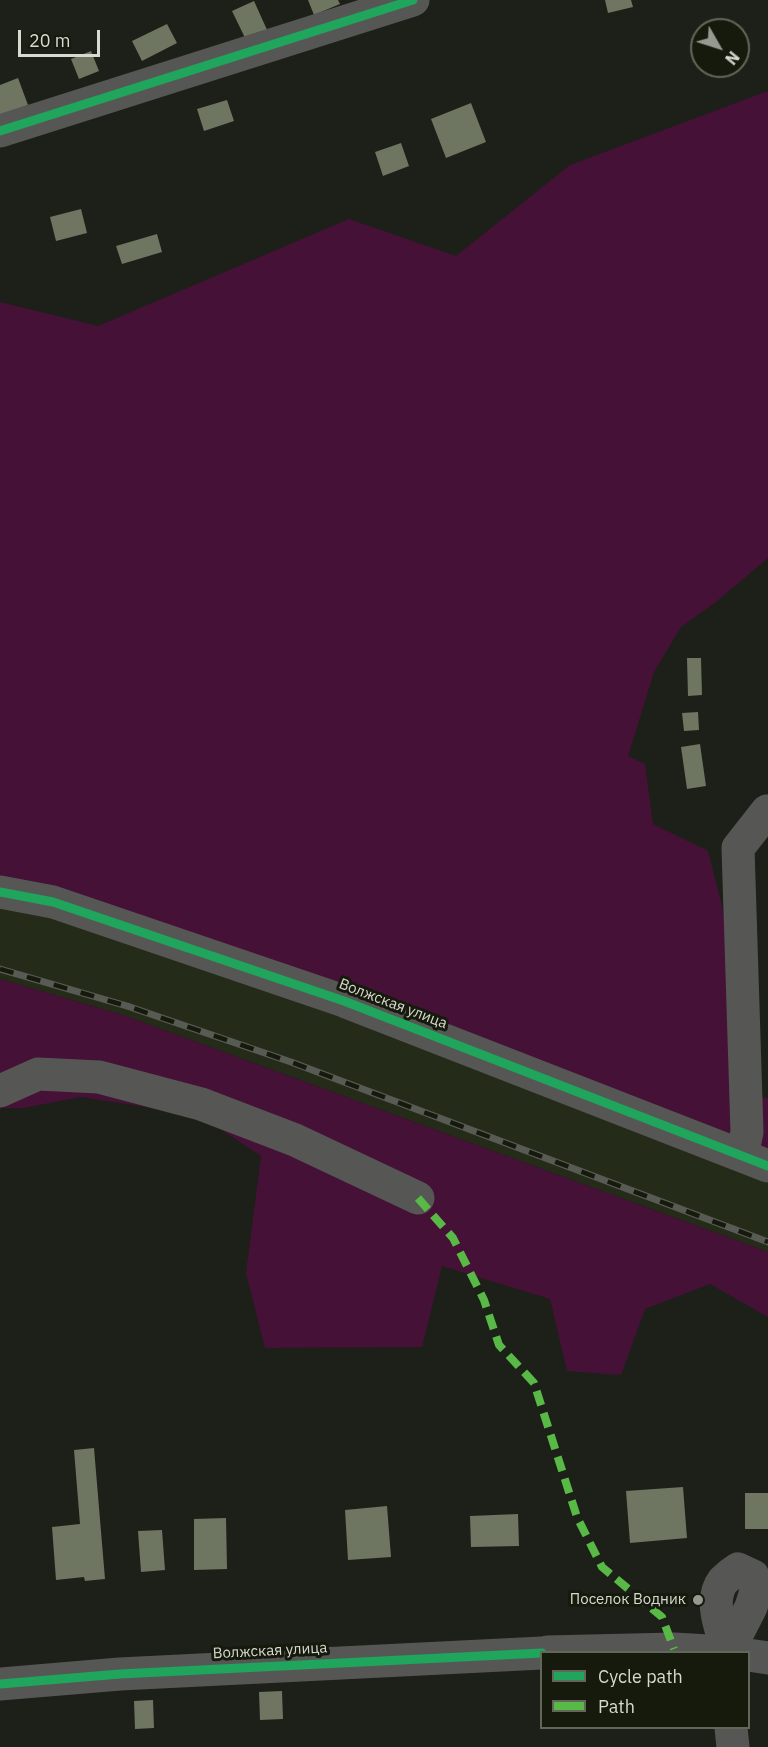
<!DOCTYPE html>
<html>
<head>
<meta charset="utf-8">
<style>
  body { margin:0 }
  #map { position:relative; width:768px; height:1747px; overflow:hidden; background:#1d2018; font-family:"IBM Plex Sans",sans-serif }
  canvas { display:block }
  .legend { position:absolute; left:540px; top:1651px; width:210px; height:78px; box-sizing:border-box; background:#151a0c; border:2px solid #62675a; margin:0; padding:8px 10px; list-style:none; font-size:18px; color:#d6dad0 }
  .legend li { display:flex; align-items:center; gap:12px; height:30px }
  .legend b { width:30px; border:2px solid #62675a }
  .north { position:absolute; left:690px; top:18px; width:60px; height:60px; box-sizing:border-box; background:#151a0c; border:2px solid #62675a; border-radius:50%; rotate:129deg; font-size:16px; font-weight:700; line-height:24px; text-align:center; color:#d6dad0 }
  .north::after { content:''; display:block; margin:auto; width:21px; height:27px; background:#959990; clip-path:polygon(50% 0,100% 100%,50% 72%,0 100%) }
  .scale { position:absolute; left:18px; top:30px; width:82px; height:27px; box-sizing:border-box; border:3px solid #d6dad0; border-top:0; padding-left:8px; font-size:18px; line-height:21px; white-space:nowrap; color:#d6dad0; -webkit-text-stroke:4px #151a0c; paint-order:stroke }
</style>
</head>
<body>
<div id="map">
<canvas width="768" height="1747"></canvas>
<ul class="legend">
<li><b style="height:8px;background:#20a55d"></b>Cycle path</li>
<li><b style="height:8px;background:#58b947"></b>Path</li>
</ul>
<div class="north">N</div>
<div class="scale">20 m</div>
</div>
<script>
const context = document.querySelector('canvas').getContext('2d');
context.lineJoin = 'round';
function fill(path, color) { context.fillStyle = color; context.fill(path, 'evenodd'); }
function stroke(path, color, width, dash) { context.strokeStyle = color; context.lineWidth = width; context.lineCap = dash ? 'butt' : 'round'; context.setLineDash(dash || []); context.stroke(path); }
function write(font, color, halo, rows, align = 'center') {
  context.font = font + ' "IBM Plex Sans",sans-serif'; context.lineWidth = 6; context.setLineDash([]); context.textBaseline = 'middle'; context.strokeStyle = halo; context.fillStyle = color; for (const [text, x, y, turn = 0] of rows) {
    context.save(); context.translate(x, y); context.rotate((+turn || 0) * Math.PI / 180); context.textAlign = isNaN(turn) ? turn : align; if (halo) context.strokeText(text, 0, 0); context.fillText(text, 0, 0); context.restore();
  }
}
const built = new Path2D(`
  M0 907 48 915 340 1015 768 1179V1252L123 1015 0 979Z`);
const green = new Path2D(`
  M768 91V558L716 602 681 627 654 672 628 756 645 764 653 824 708 851 721 902 755 1095 768 1098V1149L0 881V302L98 326 349 219 456 256 570 165Z
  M0 979 123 1015 768 1252V1317L710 1284 645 1309 621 1375 567 1371 550 1299 442 1266 422 1347 265 1348 246 1273 261 1156 199 1115 81 1097 23 1108H0Z`);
const building = new Path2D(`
  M308 0H338L340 4 314 15Z
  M605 0H631L633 7 608 13Z
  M254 1 268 32 247 42 232 11Z
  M167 24 177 43 142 61 132 41Z
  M91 51 99 71 79 79 71 59Z
  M18 78 28 105 0 115V85Z
  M227 100 234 121 204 131 197 109Z
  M471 103 486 142 446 158 431 119Z
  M401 143 409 166 383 176 375 152Z
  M81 209 87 233 56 241 50 217Z
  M157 234 162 252 122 264 116 246Z
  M687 658H701L702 695 688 696Z
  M698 712 699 730 684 731 682 713Z
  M700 744 706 786 687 789 681 747Z
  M94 1448 105 1579 85 1581 84 1577 56 1580 52 1527 80 1524 74 1450Z
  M683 1487 687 1538 630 1543 626 1491Z
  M745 1493H768V1529H745Z
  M387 1506 391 1557 348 1560 345 1510Z
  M518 1514 519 1546 471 1547 470 1516Z
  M226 1518 227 1569 194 1570V1519Z
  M162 1530 165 1570 141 1572 138 1531Z
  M282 1691 283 1719 260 1720 259 1692Z
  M153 1700 154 1728 135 1729 134 1701Z`);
const minor = new Path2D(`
  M0 131 413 0
  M0 892 53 902 344 1001 768 1166
  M0 1091 38 1074 99 1077 201 1104 295 1140 418 1198
  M742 1156 747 1132 738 848 767 811
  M738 1569 753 1576 756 1591 751 1607 728 1652C722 1632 708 1601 723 1581 727 1577 733 1572 738 1569Z
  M547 1652 674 1649 725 1652
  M748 1655 768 1658
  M0 1684 120 1674 542 1653
  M731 1728 733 1747`);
const rail = new Path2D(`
  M0 969 127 1006 291 1062 768 1242`);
const quiet = new Path2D(`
  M418 1198 453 1238 484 1300 499 1345 534 1383 577 1517 602 1567 662 1617 674 1649`);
const cycleway = new Path2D(`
  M0 131 413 0
  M0 892 53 902 344 1001 768 1166
  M0 1684 120 1674 542 1653`);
const markers = [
  [698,1600,6,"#959990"]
];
const streetNames = [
  ["Волжская улица",393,1004,21],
  ["Волжская улица",270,1651,-3]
];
const poiNames = [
  ["Поселок Водник",686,1600]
];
fill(built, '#242b19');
fill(green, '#451136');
fill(building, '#6e7560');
stroke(minor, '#565754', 33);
stroke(rail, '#585a54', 7);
stroke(rail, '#151a0c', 4.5, [14]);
stroke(quiet, '#58b947', 8, [15, 8]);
stroke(cycleway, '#20a55d', 9);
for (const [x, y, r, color] of markers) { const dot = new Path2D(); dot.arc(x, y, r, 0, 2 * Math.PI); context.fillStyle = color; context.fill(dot); stroke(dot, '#151a0c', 2); }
write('15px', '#d6dad0', '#151a0c', streetNames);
write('15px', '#d6dad0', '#151a0c', poiNames, 'right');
</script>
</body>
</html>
